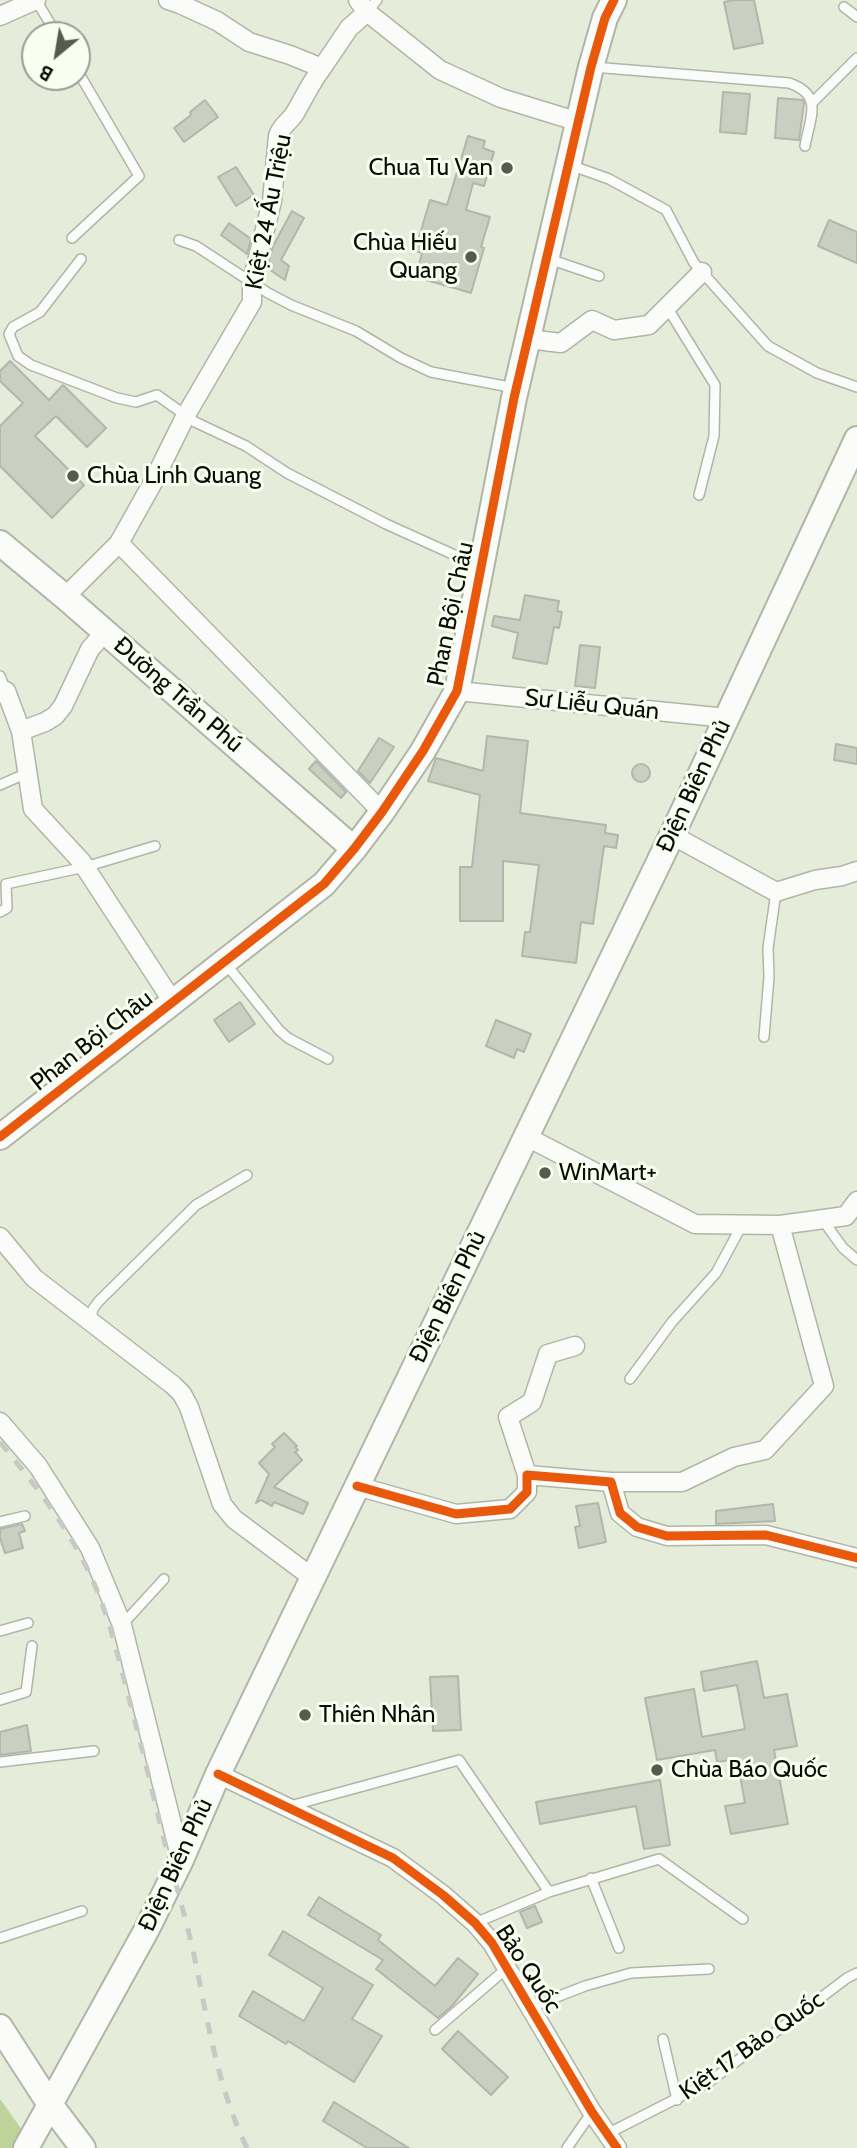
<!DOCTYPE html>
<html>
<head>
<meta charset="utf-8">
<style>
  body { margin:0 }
  #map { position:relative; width:857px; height:2148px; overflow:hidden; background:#e5ecda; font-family:Cabin,sans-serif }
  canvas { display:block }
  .north { position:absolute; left:21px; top:21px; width:70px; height:70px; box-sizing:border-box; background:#f8fef0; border:2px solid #989e91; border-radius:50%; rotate:210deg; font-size:19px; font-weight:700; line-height:28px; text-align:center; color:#090d03 }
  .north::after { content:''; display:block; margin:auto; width:24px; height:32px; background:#565b4e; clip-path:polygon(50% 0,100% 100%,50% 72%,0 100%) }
</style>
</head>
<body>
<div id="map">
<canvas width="857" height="2148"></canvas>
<div class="north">B</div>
</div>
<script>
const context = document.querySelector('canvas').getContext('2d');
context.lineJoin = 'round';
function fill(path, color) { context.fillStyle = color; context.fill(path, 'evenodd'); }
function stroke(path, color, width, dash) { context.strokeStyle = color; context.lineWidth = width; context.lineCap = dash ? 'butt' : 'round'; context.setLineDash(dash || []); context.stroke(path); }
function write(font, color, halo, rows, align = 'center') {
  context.font = font + ' Cabin,sans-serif'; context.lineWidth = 6; context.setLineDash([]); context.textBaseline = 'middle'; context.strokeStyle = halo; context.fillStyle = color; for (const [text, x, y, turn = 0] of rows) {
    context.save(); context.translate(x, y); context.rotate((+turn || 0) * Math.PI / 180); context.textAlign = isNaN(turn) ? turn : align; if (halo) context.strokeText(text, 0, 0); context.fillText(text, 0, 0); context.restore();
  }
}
const water = new Path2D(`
  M0 2099 35 2148H0Z`);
const building = new Path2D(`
  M734 0H754L763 43 734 49 724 2Z
  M723 92 750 94 746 134 720 132Z
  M778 98 803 100 804 103 799 140 775 138Z
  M205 100 218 117 184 142 174 128 191 115 190 112Z
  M468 136 485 141 483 148 494 152 484 186 473 183 466 210 490 217 481 247 484 248 471 293 416 277 422 253 415 251 430 200 447 205Z
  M236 167 254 195 236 206 218 177Z
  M292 211 304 218 281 260 289 266 285 280 267 268 273 246Z
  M829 220 857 232V263L818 246Z
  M229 223 251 239 247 254 221 235Z
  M10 361 49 400 63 385 106 428 87 447 56 416 35 436 84 485 52 518 0 466V426L23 403 0 381V371Z
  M525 595 559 601 557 611 562 612 559 628 554 627 547 664 513 658 518 633 492 626 494 616 520 620Z
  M580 645 600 647 595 688 575 686Z
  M487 736 528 741 520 813 606 825 605 833 618 835 616 848 604 846 593 924 581 922 576 963 522 956 525 932H530L539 865 503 861V921H460V867H472L480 795 428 781 436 758 483 771Z
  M379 738 394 747 370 783 358 771Z
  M836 744 857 748V764L834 760Z
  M316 761 346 792 341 798 309 769Z
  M632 773a9 9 0 1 1 18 0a9 9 0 1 1-18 0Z
  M240 1002 255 1024 229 1042 214 1020Z
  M496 1020 531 1034 524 1052 517 1049 514 1058 486 1046Z
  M284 1433 297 1446 295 1447 298 1450 295 1452 302 1460 274 1487 308 1503 303 1514 274 1502 272 1506 261 1500 256 1503 269 1474 259 1463 275 1447 272 1444Z
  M598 1503 606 1542 579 1548 575 1527 580 1526 576 1506Z
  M773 1504 775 1521 716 1524V1511Z
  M22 1524 25 1531 19 1533 23 1548 5 1553 0 1538V1529Z
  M757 1661 764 1698 787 1694 797 1746 774 1750 788 1824 731 1834 725 1806 745 1803 737 1759 717 1762 715 1750 657 1760 645 1698 694 1689 702 1737 745 1729 737 1685 704 1691 701 1672Z
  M458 1676 461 1730 433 1731 430 1677Z
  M27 1725 31 1751 0 1755V1732Z
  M660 1780 670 1845 644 1849 636 1806 540 1824 536 1802Z
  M319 1897 381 1935 378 1940 435 1986 458 1958 478 1974 452 2006 438 2018 376 1969 383 1960 308 1915Z
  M535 1906 542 1922 527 1928 520 1912Z
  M283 1931 373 1985 352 2019 382 2036 354 2082 288 2041 286 2044 239 2016 253 1991 304 2021 323 1988 269 1955Z
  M458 2031 508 2077 491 2095 442 2049Z
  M334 2102 409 2148H367L323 2121Z`);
const lane = new Path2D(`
  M36 0 57 35
  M844 7 857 17
  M367 12 377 0
  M593 67 789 83C824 95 810 117 805 146
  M813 102 857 58
  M570 165 609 179 666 210 694 263 768 346 817 373 857 387
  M72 238 139 176 77 70
  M179 240 196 246 268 293 291 305 356 331 401 358 431 372 515 388
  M81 259 40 312 13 327 9 334 18 356 31 365 117 398 136 402 157 395 195 422 246 446 287 473 386 524 481 567
  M549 259 599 276
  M667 307 715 385 714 436 699 495
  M0 676 6 691
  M0 785 27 773
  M0 912 7 908 6 884 85 867 155 846
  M226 964 279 1030 288 1038 328 1059
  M764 1037 769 977 768 948 776 892
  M822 1219 843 1248 857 1260
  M90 1322 93 1309 99 1301 196 1205 247 1175
  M630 1379 672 1322 716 1273 742 1225
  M0 1522 25 1516
  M122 1625 164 1579
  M0 1631 28 1623
  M0 1700 26 1692 32 1646
  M0 1762 94 1751
  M290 1806 459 1760 549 1892
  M591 1878 619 1948
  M475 1923 549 1892 659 1859 743 1919
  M0 1938 82 1911
  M531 2007 585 1986 631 1973 709 1969
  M435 2030 507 1968
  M663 2039 677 2100
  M607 2134 709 2082 847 1978 857 1973
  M567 2148 592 2112`);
const street = new Path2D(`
  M168 0 180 4 217 21 249 42 290 55 322 68 349 28 367 12
  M358 0 367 12 440 70 501 98 579 122
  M0 16 36 0
  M528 339 561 343 592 320 614 330 649 325 702 272
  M119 543 152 484 186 415 252 302V282L272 201 278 136C282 124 289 123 295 113 304 98 311 82 322 68
  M65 597 119 543 382 812
  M457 691 727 718
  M0 693 6 691 21 731 33 809 81 861 173 1002
  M21 731 45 722 55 716 63 706 90 649 105 632
  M672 835 776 892 815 880 842 876 857 871
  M525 1136 695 1224 780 1225 846 1216 857 1201
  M0 1237 34 1278 173 1385 182 1394 189 1407 222 1504 234 1519 313 1578
  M0 1422 38 1466 90 1548 122 1625 181 1860
  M527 1475 508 1417 532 1402 548 1354 575 1346
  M611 1482H682L734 1457 765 1450 824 1386 780 1225
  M357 1486 456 1514 510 1509 527 1492V1475L611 1482 620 1513 637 1527 667 1536 766 1535 857 1558
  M218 1774 393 1858 443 1895 475 1923 492 1943 592 2112 617 2148`);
const secondary = new Path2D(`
  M0 543 65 597 354 849
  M0 1137 324 884 354 849 382 812 423 751 457 691 514 398 591 67 605 18 614 0
  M0 2027 49 2103 83 2148
  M26 2148 147 1929 181 1860 218 1774 672 835 857 439`);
const rail = new Path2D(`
  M0 1442C32 1481 64 1522 87 1568 105 1604 115 1644 125 1683 136 1724 146 1765 156 1806 167 1856 183 1905 194 1955 208 2021 217 2086 247 2148`);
const cycleway = new Path2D(`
  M0 1137 324 884 354 849 382 812 423 751 457 691 514 398 591 67 605 18 614 0
  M357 1486 456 1514 510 1509 527 1492V1475L611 1482 620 1513 637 1527 667 1536 766 1535 857 1558
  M218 1774 393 1858 443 1895 475 1923 492 1943 592 2112 617 2148`);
const markers = [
  [507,168,7,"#565b4e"],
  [471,257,7,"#565b4e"],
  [73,476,7,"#565b4e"],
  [545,1173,7,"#565b4e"],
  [305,1715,7,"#565b4e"],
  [657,1770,7,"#565b4e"]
];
const poiNames = [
  ["Chua Tu Van",493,168,"right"],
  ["Chùa Hiếu",457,243,"right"],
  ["Quang",457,271,"right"],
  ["Chùa Linh Quang",87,476],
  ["WinMart+",559,1173],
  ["Thiên Nhân",319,1715],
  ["Chùa Báo Quốc",671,1770]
];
const streetNames = [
  ["Kiệt 24 Ấu Triệu",269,212,-79],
  ["Phan Bội Châu",451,614,-78],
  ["Đường Trần Phú",178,695,41],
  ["Sư Liễu Quán",592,705,6],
  ["Điện Biên Phủ",694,786,-65],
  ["Phan Bội Châu",92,1041,-38],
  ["Điện Biên Phủ",448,1297,-64],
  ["Điện Biên Phủ",176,1865,-65],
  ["Bảo Quốc",528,1969,57],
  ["Kiệt 17 Bảo Quốc",752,2046,-35]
];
fill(water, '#bdd399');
fill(building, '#cacfc1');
stroke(building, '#b2b8a9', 2);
stroke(lane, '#b0b6a7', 12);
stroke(street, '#b0b6a7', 21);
stroke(secondary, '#b0b6a7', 28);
stroke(lane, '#fbfcf9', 9);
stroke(street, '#fbfcf9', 18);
stroke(secondary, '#fbfcf9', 24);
stroke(rail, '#c7c9c5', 5, [12, 12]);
stroke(cycleway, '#e8590c', 9);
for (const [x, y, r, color] of markers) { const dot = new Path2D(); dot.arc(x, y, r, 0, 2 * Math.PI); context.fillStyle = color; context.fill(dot); stroke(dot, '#f8fef0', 2.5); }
write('24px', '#090d03', '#f8fef0', poiNames, 'left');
write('24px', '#090d03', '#f8fef0', streetNames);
</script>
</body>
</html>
